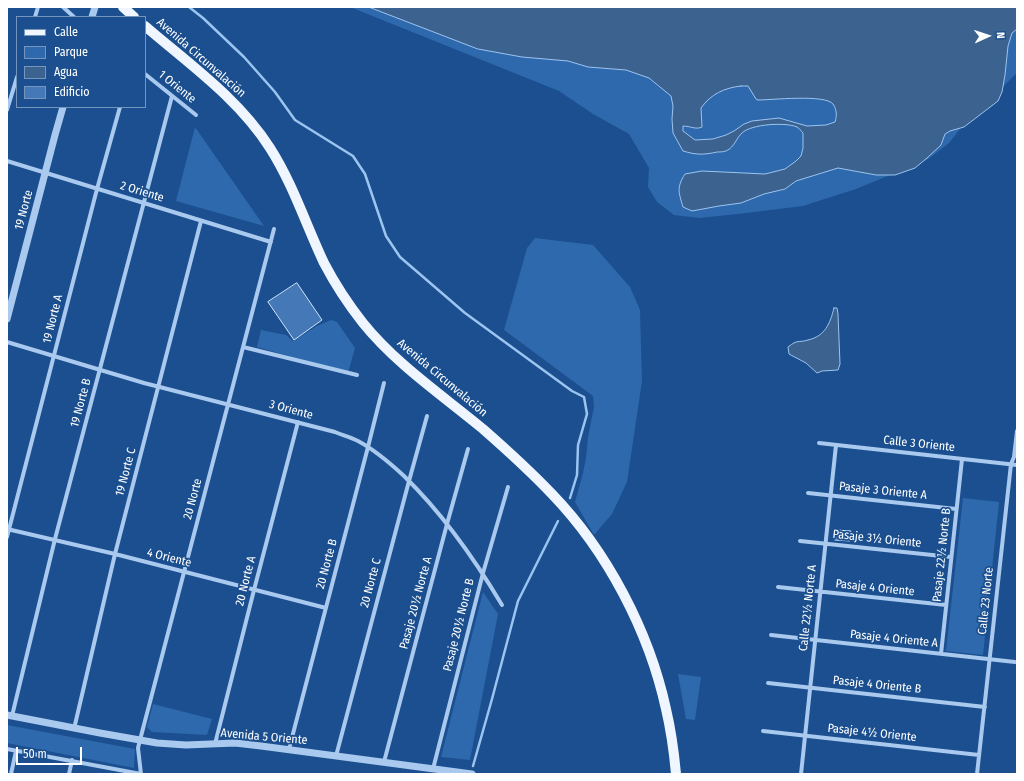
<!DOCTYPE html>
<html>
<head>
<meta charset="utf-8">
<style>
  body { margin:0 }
  #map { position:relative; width:1024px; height:781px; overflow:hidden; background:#1b4f8f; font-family:"Fira Sans Condensed",sans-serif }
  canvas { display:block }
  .frame { position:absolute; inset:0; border:8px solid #fff; pointer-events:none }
  .legend { position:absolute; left:16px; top:16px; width:130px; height:92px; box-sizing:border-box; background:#1b4f8f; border:1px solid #7695bc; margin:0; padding:5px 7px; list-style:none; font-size:12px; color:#fff }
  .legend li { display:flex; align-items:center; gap:8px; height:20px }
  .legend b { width:20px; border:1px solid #7695bc }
  .north { position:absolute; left:968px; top:16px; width:40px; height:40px; -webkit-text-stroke:3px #1b4f8f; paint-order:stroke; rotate:87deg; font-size:11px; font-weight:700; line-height:16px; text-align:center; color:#fff }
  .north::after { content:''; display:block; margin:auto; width:14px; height:18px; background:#fff; clip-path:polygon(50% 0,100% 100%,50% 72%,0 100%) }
  .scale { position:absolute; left:16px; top:747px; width:66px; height:18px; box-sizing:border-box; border:2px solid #fff; border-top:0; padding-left:5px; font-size:12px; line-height:14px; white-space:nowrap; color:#fff; -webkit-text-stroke:3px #1b4f8f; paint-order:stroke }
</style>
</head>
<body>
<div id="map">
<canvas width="1024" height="781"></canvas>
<div class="frame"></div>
<ul class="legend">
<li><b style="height:5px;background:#f0f6ff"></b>Calle</li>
<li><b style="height:11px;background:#2e69ad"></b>Parque</li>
<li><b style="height:11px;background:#3c6290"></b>Agua</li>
<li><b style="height:11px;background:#4478b7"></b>Edificio</li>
</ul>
<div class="north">N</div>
<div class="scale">50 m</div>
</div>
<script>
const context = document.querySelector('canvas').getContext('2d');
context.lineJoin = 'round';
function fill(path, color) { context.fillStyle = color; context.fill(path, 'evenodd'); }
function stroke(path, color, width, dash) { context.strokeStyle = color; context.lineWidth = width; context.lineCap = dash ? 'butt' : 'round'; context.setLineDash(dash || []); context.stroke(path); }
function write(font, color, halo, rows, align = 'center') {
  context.font = font + ' "Fira Sans Condensed",sans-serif'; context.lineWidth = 3.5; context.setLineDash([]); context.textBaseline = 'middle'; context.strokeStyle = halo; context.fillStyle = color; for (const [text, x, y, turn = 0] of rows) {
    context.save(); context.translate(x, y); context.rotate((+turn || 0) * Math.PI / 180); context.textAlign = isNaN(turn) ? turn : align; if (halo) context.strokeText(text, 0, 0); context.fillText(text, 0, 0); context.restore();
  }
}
const green = new Path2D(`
  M350 7H1017V73L960 129 949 143 927 160 856 189 803 206 738 214 699 218 674 215 657 202 648 187 649 168 629 134 593 114 559 91Z
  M195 127 264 226 176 201Z
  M535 238 593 245 630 287 640 310 642 381 627 482 612 514 594 535 575 502 583 473 586 458 588 437 594 407 593 396 504 330 527 248Z
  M331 320 337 322 355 348 348 373 257 347 261 330 286 335 293 341 317 326Z
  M963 498 999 502 983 655 946 651Z
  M483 592 498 614 470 760 441 757Z
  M678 674 701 677 695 720 686 719Z
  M153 704 212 719 207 735 152 732 147 727Z
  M7 725 135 749 134 768 7 743Z`);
const water = new Path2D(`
  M369 7H1017V29L1012 33 1008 46 1005 75 1002 92 998 101 964 127 950 131 945 134 941 145 927 158 915 168 895 175H876L838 168 796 181 785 189 764 194 741 203 719 206 692 211 683 207C679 193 676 188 685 174L702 171 765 174 785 169 796 161 801 156 803 148V133C801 131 799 128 797 127 786 122 751 124 742 133 736 138 735 147 726 151 723 152 719 152 717 152 704 155 696 155 683 151L673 133 672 119 673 106 671 96 649 78 626 70 588 67 568 61 522 57 478 49ZM741 86H748L756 99 758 100C771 100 825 94 833 104 837 110 837 116 835 122L826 125 807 126 779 118 752 121 744 124 734 131 726 135 713 139 695 140 683 131V126C690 126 696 130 702 127L701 108C711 94 724 88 741 86Z
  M834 308H837L838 314 840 364 838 370 822 371 817 373 806 363 789 354 788 347C798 339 798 343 808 340 825 336 830 324 834 308Z`);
const stream = new Path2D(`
  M189 7 203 18 244 57 275 92 295 120 353 156 365 174 386 236 400 257 465 313 572 391 584 397 587 414 578 445 577 475 570 498
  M473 766 492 699 518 601 558 521`);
const building = new Path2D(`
  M297 283 322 320 294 340 268 302Z
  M836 530 851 531 850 541 835 540Z`);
const minor = new Path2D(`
  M63 7 74 17
  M35 17 38 7
  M145 74 196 115
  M7 110 17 77
  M7 161 271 242
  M7 342 144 383 335 432C342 435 350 437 358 441 375 450 390 463 404 476 443 514 474 558 502 605
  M243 347 357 375
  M819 443 1017 465
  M808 493 956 509
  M7 529 115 554 326 608
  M7 537 97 189 120 107
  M800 541 951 557
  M778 587 946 605
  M771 635 1015 662
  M941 654 962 459
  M768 683 985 707
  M12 716 55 539 172 96
  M74 729 115 554 201 221
  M763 731 979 755
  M215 744 254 590 298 422
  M7 749 141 774
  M289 749 368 447 384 383
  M336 756 409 481 427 416
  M384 762 447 524 468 449
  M433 769 483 573 508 487
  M11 774 16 751
  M69 774 72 760
  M141 774 138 748 140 740 274 229
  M801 774 836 445
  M977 774 1011 464 1014 457 1017 431`);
const tertiary = new Path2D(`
  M92 17 95 7
  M7 319 55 135 63 107
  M7 715 100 733 157 743 186 745 235 743 261 746 472 774`);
const primary = new Path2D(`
  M123 7 134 17
  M145 26C189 64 238 98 270 148 293 184 306 225 324 263 335 284 348 304 363 323 396 364 442 395 483 429 507 450 530 471 552 494 607 551 649 631 666 709 671 730 674 752 676 774`);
const streetNames = [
  ["Avenida Circunvalación",201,58,41],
  ["1 Oriente",177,87,39],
  ["2 Oriente",142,192,17],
  ["19 Norte",24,210,-75],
  ["19 Norte A",53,319,-76],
  ["Avenida Circunvalación",442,378,40],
  ["19 Norte B",81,403,-75],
  ["3 Oriente",291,410,15],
  ["Calle 3 Oriente",919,444,6],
  ["19 Norte C",126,472,-75],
  ["Pasaje 3 Oriente A",883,491,6],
  ["20 Norte",193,499,-75],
  ["Pasaje 3½ Oriente",877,539,6],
  ["Pasaje 22½ Norte B",942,555,-84],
  ["4 Oriente",169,558,14],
  ["20 Norte B",327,564,-75],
  ["20 Norte A",246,581,-76],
  ["20 Norte C",371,583,-75],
  ["Pasaje 4 Oriente",875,588,6],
  ["Calle 23 Norte",986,601,-84],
  ["Pasaje 20½ Norte A",416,603,-75],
  ["Calle 22½ Norte A",808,608,-84],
  ["Pasaje 20½ Norte B",459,625,-76],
  ["Pasaje 4 Oriente A",894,639,6],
  ["Pasaje 4 Oriente B",877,685,6],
  ["Pasaje 4½ Oriente",872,733,6],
  ["Avenida 5 Oriente",264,737,5]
];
fill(green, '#2e69ad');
fill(water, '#3c6290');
stroke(water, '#9cc4f0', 1);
stroke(stream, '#9cc4f0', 2.5);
fill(building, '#4478b7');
stroke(building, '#cfe3fa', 1);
stroke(minor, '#a9c9ee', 4);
stroke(tertiary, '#a9c9ee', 7);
stroke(primary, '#f0f6ff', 10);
write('12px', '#fff', '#1b4f8f', streetNames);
</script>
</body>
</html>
